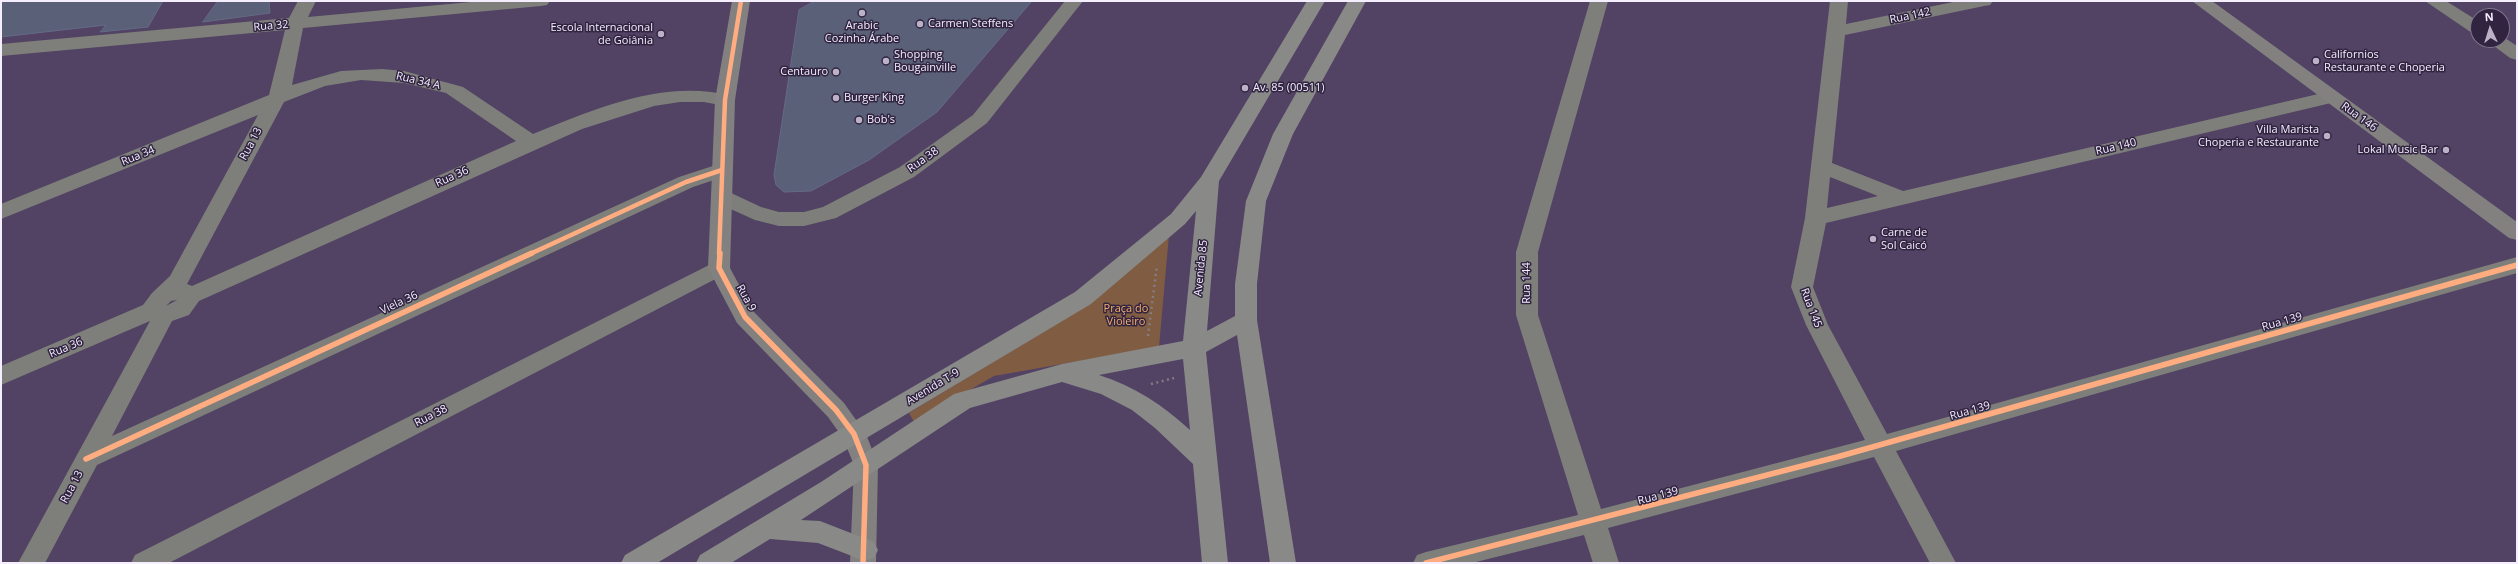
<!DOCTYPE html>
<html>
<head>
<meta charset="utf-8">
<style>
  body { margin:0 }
  #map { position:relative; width:2518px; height:564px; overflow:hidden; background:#524264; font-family:"Open Sans",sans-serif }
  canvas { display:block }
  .frame { position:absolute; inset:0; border:2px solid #f4eefe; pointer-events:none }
  .north { position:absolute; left:2470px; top:8px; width:40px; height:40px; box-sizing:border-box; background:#312441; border:1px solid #7f758d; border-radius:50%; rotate:356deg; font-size:11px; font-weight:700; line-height:16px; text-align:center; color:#f4eefe }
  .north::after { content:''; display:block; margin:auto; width:14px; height:18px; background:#bbb2c8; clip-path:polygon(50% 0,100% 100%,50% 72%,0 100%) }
</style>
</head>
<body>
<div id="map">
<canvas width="2518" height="564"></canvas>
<div class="frame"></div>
<div class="north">N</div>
</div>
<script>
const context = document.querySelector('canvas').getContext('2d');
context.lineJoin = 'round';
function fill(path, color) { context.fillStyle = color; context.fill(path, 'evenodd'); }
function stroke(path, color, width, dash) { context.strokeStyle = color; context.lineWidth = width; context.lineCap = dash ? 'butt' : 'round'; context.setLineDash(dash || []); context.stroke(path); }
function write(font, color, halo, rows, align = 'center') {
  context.font = font + ' "Open Sans",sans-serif'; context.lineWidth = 3; context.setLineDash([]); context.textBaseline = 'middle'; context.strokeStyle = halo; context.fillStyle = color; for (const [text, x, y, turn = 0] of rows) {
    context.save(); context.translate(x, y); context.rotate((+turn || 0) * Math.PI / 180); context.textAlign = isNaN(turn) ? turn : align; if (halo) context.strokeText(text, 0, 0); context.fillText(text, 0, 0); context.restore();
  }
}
const green = new Path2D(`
  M1169 235 1159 347 994 376 914 422 909 413 1071 315Z`);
const building = new Path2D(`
  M1 1H163L148 27 100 32 106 25 1 37Z
  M218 1H269L270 13 203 22Z
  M815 1H1032L937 112 869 160 811 191 784 192 776 185 774 175 799 10Z`);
const path = new Path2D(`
  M1148 336 1157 265
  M1151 384 1174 378`);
const street = new Path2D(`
  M298 1H316L308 17 482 1H550L547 5 541 6 303 28 292 85 341 71 382 69 404 71 463 87 533 134C594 109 665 78 732 96L735 100 732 104 725 106 704 102H680L654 106 582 129 199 301 189 315 172 321 112 436 679 177 722 163 729 165 732 170 729 175 693 187 97 465 45 563H18L150 321 1 385V366L143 305 152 293 170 276 258 115 1 219V204L269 95 285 30 1 56V44L289 18ZM361 80 404 83 446 93 516 141 192 286 187 284 284 102 325 86ZM177 300 166 306 171 301Z
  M1065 1H1083L987 123 914 177 836 218 804 226H779L755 220 715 202 712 197 715 192 722 190 729 192 761 207 779 212H804L823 207 900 167 973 115Z
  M1590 1H1608L1538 252V315L1601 509 1865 440 1806 325 1791 287 1805 218 1830 1H1848L1846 24 1958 1H1993L1990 5 1984 6 1845 35 1832 163 1903 191 2331 91 2338 93 2341 97 2338 101 2331 103 1826 223 1813 287 1828 325 1887 434 2517 257V273L1896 451 1956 563H1930L1874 457 1608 528 1619 563H1593L1584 535 1472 563H1413L1417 555 1426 552 1578 515 1516 315V252ZM1830 177 1878 196 1827 208Z
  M2425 1H2446L2478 21V34L2472 33Z
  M2502 36 2517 46V60L2510 58 2486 40H2502Z
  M719 260 727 263 730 268 727 273 169 563H131L135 555Z`);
const secondary = new Path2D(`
  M732 1H750L735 100 730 268 753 311 844 403 866 434 878 465 876 563H850L854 465 843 438 828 417 737 323 708 268 715 100Z
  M2192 1H2212L2517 222V240L2509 238Z`);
const primary = new Path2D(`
  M1307 1H1325L1219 181 1207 331 1235 316V284L1246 201 1273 134 1348 1H1366L1293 134 1266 201 1257 284V320L1296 563H1270L1237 335 1206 352 1228 563H1202L1193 464 1155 428 1132 410 1101 394 1062 382 970 408 801 520 820 521 874 542 878 550 874 558 865 561 818 543 770 539 731 563H696L700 555 821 482 954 394 1062 364 1183 341 1196 211 1185 224 1091 304 657 563H621L625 555 1075 292 1171 214 1201 177ZM1183 359 1190 430C1163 405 1134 386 1099 375Z`);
const cyclewayFar1 = new Path2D(`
  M530 254 686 182 722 170
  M719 254 725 100 741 1`);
const cycleway = new Path2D(`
  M720 253 719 268 745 317 836 410 854 434 866 465 863 563
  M86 459 532 253
  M1426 563 1837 457 2517 265`);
const markers = [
  [862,13,4,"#bbb2c8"],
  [920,24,4,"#bbb2c8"],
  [661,34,4,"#bbb2c8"],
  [886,61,4,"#bbb2c8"],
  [2316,61,4,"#bbb2c8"],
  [836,72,4,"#bbb2c8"],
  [1245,88,4,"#bbb2c8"],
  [836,98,4,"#bbb2c8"],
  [859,120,4,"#bbb2c8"],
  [2327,136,4,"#bbb2c8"],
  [2446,150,4,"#bbb2c8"],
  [1873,239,4,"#bbb2c8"]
];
const streetNames = [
  ["Rua 142",1910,16,-12],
  ["Rua 32",271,26,-5],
  ["Rua 34 A",418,81,13],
  ["Rua 146",2359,117,36],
  ["Rua 13",251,144,-62],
  ["Rua 140",2116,147,-13],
  ["Rua 34",138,156,-22],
  ["Rua 38",923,160,-35],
  ["Rua 36",452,177,-24],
  ["Avenida 85",1201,268,-84],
  ["Rua 144",1527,283,-90],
  ["Rua 9",746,298,61],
  ["Viela 36",399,303,-25],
  ["Rua 145",1811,308,69],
  ["Rua 139",2282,322,-16],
  ["Rua 36",66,348,-23],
  ["Avenida T-9",933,387,-31],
  ["Rua 139",1970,411,-16],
  ["Rua 38",431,416,-27],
  ["Rua 13",72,487,-62],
  ["Rua 139",1658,496,-15]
];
const poiNames = [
  ["Carmen Steffens",928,24],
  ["Arabic",862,26,"center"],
  ["Cozinha Árabe",862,39,"center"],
  ["Escola Internacional",653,28,"right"],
  ["de Goiânia",653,41,"right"],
  ["Shopping",894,55],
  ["Bougainville",894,68],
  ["Californios",2324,55],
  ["Restaurante e Choperia",2324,68],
  ["Centauro",828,72,"right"],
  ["Av. 85 (00511)",1253,88],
  ["Burger King",844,98],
  ["Bob's",867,120],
  ["Villa Marista",2319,130,"right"],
  ["Choperia e Restaurante",2319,143,"right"],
  ["Lokal Music Bar",2438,150,"right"],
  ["Carne de",1881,233],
  ["Sol Caicó",1881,246]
];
const parkNames = [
  ["Praça do",1126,309],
  ["Violeiro",1126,322]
];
fill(green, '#805c42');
fill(building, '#596078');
stroke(building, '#656b85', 1);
stroke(path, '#827e83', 2.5, [2, 3.5]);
fill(street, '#7e7f7a');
fill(secondary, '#828180');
fill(primary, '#898987');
stroke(cyclewayFar1, '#ffac80', 4.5);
stroke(cycleway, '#ffac80', 5.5);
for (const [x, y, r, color] of markers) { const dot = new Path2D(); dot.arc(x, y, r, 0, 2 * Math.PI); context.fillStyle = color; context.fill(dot); stroke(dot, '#312441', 1.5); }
write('11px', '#f4eefe', '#312441', streetNames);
write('11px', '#f4eefe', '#312441', poiNames, 'left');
write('11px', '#f6af6c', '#312441', parkNames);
</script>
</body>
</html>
